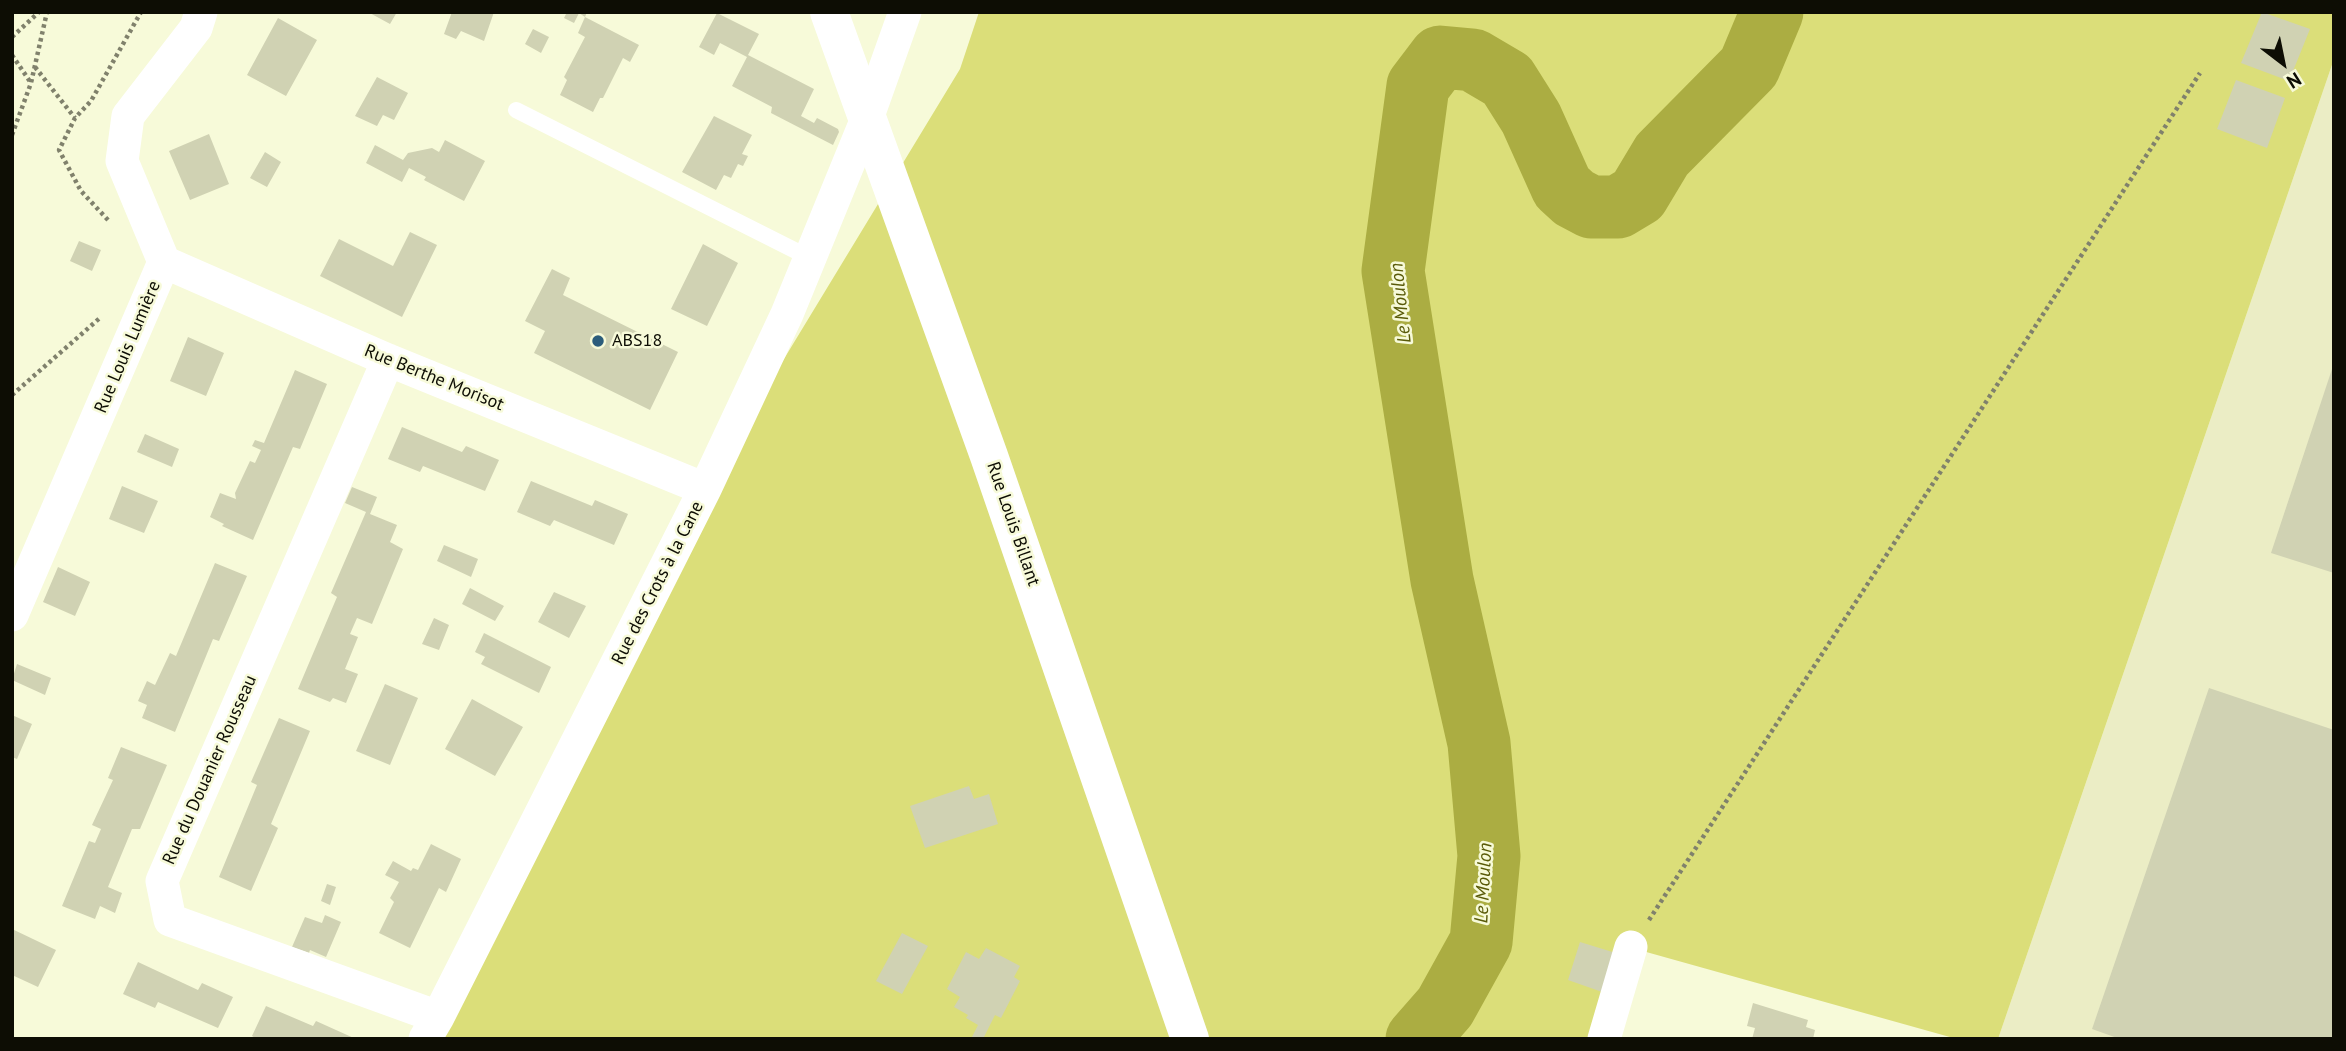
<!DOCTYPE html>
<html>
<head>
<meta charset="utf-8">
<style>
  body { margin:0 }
  #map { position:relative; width:2346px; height:1051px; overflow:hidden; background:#f7fad9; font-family:"PT Sans",sans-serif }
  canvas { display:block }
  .frame { position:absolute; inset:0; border:14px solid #0d0d04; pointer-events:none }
  .north { position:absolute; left:2248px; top:28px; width:70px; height:70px; -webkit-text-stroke:5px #f7fad9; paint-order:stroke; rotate:148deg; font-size:19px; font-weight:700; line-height:28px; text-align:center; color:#0d0d04 }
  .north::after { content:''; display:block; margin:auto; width:24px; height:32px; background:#0d0d04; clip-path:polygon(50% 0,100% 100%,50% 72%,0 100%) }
</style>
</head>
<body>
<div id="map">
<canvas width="2346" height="1051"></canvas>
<div class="frame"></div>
<div class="north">N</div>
</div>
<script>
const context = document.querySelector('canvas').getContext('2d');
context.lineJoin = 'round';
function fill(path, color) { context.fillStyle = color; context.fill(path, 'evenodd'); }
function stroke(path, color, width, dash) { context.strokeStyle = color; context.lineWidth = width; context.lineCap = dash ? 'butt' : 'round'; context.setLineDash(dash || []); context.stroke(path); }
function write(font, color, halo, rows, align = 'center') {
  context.font = font + ' "PT Sans",sans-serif'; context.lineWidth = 5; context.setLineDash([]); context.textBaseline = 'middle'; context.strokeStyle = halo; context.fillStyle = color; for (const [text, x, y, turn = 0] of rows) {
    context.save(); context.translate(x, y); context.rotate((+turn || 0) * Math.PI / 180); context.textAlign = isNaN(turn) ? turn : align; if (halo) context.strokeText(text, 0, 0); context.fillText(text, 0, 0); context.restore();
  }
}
const built = new Path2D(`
  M2334 59V1039H1998Z`);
const green = new Path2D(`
  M979 12H2334V59L1998 1039H1957L1632 948 1604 1039H425L705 489 960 69Z`);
const river = new Path2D(`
  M1417 1039 1445 1007 1481 942 1489 856 1479 743 1442 580 1393 271 1418 86 1440 57 1473 60 1507 80 1531 118 1562 187 1574 198 1591 207H1618L1638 195 1662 155 1749 67 1772 12`);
const building = new Path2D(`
  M368 12H397L390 24Z
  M452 12H494L484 41 461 31 456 39 444 34Z
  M567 12H587L585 17 579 13 574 23 564 18Z
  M2262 12 2310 29 2289 81 2241 63Z
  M717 13 759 34 748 55 814 89 801 116 814 123 817 118 838 129 839 132 833 145 771 113 772 107 732 86 747 57 720 43 714 55 699 47Z
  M585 17 639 45 630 62 623 58 603 98H600L593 112 560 95 567 80 564 77 585 37 578 33Z
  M278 18 317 40 286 96 247 75Z
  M533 29 549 37 541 53 525 44Z
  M377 77 408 93 394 120 383 115 377 126 355 116Z
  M2236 80 2285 98 2267 148 2217 129Z
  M714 116 752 135 742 154 748 156 743 166 738 164 731 178 724 175 716 190 682 172Z
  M209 134 229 184 190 200 169 151Z
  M445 140 485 161 464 201 424 180 426 177 409 168 402 182 366 163 375 145 403 160 408 153 432 148 439 152Z
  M265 152 281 162 267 187 250 178Z
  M410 232 437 245 402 317 320 276 339 239 393 266Z
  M79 241 101 250 92 271 70 261Z
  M703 244 738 263 707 326 671 309Z
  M552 269 570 278 563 295 678 352 650 410 534 353 545 331 525 321Z
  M188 337 224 353 206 396 170 381Z
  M2333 366H2334V573L2271 553Z
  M295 370 327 384 300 449 293 447 253 540 222 526 224 524 210 517 220 493 236 499 235 493 250 461 255 463 261 450 252 446 255 440 264 443Z
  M402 427 462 452 466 446 499 460 485 491 423 466 420 472 388 459Z
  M145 434 179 449 172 467 137 452Z
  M531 481 592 506 595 500 628 514 614 545 554 520 550 526 517 512Z
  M122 486 158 501 144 533 109 519Z
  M352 487 377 497 370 514 397 525 390 542 403 549 372 624 357 618 350 634 358 637 345 669 358 674 346 703 333 698 330 702 298 689 337 597 331 593 366 512 345 503Z
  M444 545 478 559 471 577 437 561Z
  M215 563 247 576 219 641 213 639 175 732 142 718 147 705 138 701 147 681 155 685 170 653 176 656Z
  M58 567 90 582 75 616 43 602Z
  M470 588 504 606 495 621 462 604Z
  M554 592 586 606 569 638 538 622Z
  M434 618 449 625 439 650 422 644Z
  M484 633 551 667 539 693 481 664 485 657 475 652Z
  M17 664 51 678 45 695 12 680Z
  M385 684 418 698 390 765 356 751Z
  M2209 688 2334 730V1039H2120L2092 1029Z
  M472 699 523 727 495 776 445 749Z
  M12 715 32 724 17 759 12 757Z
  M279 718 310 731 271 824 278 828 251 891 219 877 257 785 251 782Z
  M121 747 167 765 140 829H132L108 887 122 893 115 913 100 906 95 919 62 906 89 841 95 843 101 829 92 825 113 780 108 778Z
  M969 786 974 799 989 794 998 824 925 848 910 806Z
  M431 844 461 859 446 892 439 888 410 948 379 933 394 902 390 898 399 882 385 875 393 861 411 871 413 868 418 870Z
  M327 884 336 887 330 905 321 901Z
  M325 915 341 922 326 957 310 950 309 953 292 947 305 917 322 923Z
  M12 929 56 950 38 987 12 975Z
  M902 933 928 946 902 994 876 981Z
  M1580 942 1619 954 1605 993 1568 980Z
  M986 948 1020 966 1014 977 1020 981 1001 1018 995 1015 983 1039H971L978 1025 966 1018 968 1015 954 1007 960 997 947 989 966 952 979 959Z
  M138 962 198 990 202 983 233 997 218 1028 158 1002 155 1008 123 994Z
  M1753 1003 1808 1020 1806 1027 1815 1030 1813 1039H1752L1755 1028 1747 1026Z
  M266 1006 313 1026 316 1021 356 1039H257L252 1036Z`);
const path = new Path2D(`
  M12 37 39 12
  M12 55 31 83
  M35 67 75 118
  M12 135 31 83 47 12
  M108 220 81 191 59 150 75 118 91 101 141 12
  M12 395 101 317
  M1649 920 2200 73`);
const service = new Path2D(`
  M516 110 810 258`);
const minor = new Path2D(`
  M164 262 388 360 705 489
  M388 360 162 881 170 920 438 1017
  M12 615 164 262 122 161 128 116 196 28 201 12
  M425 1039 438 1017 705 489 787 314 868 116 905 12
  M1604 1039 1631 947`);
const tertiary = new Path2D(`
  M829 12 989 456 1190 1039`);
const markers = [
  [598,341,7,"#2c5d7b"]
];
const poiNames = [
  ["ABS18",612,341]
];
const streetNames = [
  ["Rue Louis Lumière",128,347,-67],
  ["Rue Berthe Morisot",434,378,22],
  ["Rue Louis Billant",1013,524,71],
  ["Rue des Crots à la Cane",658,583,-63],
  ["Rue du Douanier Rousseau",210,770,-66]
];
const waterNames = [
  ["Le Moulon",1401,303,-96],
  ["Le Moulon",1484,883,-87]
];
fill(built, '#ebedc5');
fill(green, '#dbde79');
stroke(river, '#abad42', 63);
fill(building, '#d0d2b3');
stroke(path, '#80816c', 4.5, [3.5, 3.5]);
stroke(service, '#fff', 16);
stroke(minor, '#fff', 33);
stroke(tertiary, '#fff', 38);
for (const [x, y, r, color] of markers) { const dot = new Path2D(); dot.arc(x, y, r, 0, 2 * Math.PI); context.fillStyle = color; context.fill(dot); stroke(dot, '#f7fad9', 2.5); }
write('18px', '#0d0d04', '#f7fad9', poiNames, 'left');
write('18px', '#0d0d04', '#f7fad9', streetNames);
write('italic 19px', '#595a08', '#f7fad9', waterNames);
</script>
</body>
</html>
